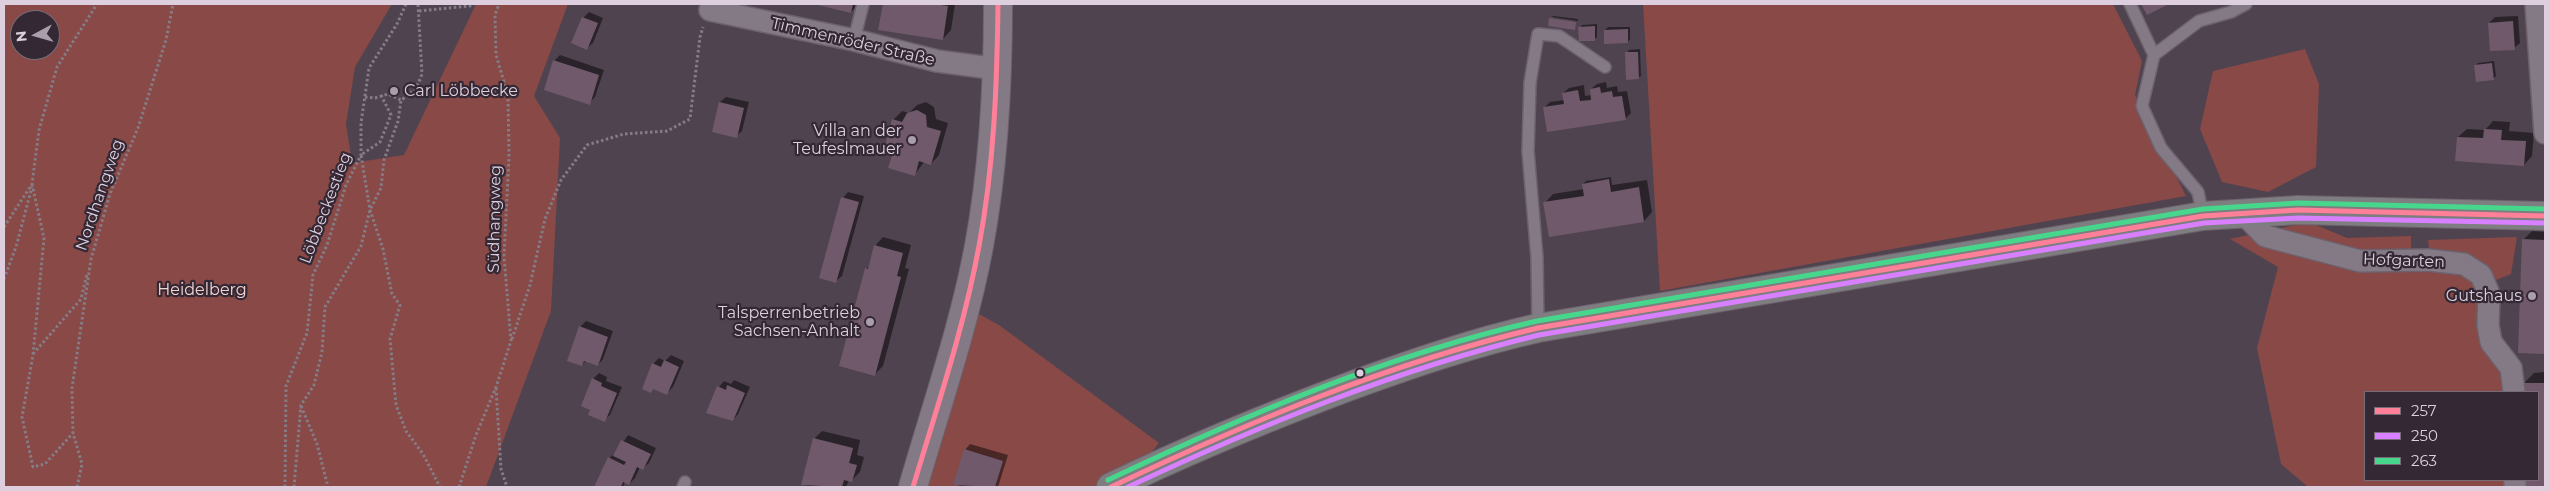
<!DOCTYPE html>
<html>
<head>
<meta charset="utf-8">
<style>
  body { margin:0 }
  #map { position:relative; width:2549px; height:491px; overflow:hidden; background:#4f4350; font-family:Montserrat,sans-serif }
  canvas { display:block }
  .frame { position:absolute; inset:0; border:5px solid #ddcfde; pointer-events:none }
  .legend { position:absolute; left:2364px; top:391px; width:175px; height:90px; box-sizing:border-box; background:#332834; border:1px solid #776b78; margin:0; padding:6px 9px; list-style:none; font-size:15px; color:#ddcfde }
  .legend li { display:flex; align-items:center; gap:10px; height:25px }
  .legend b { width:25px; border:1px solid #776b78 }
  .north { position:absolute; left:10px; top:10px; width:50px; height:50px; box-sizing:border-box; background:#332834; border:1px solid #776b78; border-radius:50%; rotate:264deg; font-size:14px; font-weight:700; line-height:20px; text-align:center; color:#ddcfde }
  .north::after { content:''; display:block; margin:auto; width:18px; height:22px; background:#ab9eac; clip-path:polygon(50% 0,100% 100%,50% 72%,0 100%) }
</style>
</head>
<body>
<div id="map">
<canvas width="2549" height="491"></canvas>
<div class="frame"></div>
<ul class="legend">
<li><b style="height:6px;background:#ff8098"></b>257</li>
<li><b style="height:6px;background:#d880ff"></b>250</li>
<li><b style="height:6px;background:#46d78d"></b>263</li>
</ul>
<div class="north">N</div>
</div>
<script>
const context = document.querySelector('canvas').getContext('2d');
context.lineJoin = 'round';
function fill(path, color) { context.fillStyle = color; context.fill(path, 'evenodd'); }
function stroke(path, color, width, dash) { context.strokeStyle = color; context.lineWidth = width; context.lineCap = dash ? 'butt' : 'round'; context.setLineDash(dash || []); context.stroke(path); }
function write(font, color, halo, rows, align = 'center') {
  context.font = font + ' Montserrat,sans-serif'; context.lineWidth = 4.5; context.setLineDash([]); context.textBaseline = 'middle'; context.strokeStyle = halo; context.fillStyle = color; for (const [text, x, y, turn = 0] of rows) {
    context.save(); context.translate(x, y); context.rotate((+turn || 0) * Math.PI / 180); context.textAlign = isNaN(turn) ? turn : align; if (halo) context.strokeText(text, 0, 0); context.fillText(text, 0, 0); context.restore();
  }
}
const green = new Path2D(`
  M4 4H392L355 67 346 124 352 163 404 155 476 4H568L534 96 560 138 551 311 486 487H4ZM20 20H50V50H20Z
  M1643 4H2113L2142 61 2135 95 2186 196 1660 291Z
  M2305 49 2319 84 2316 167 2268 192 2222 182 2200 129 2213 71Z
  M2309 222 2347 238 2411 236V255L2431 264 2428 240 2517 237 2511 274 2479 287 2483 347 2507 384V392H2365V480H2512V487H2308L2281 464 2257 348 2278 267 2230 239Z
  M977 313 999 325 1159 443 1123 487H924Z`);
const shadow = new Path2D(`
  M816 4H859L851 12Z
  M884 4H955L951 30 943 39 880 29Z
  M589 12 603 18 593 43 587 48 583 18Z
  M1553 16 1578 19V21L1552 17Z
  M2518 16 2520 43 2514 48 2489 23 2495 17Z
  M1597 24V37L1595 39 1580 28 1582 25Z
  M1608 27H1630V39L1628 42 1605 30Z
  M1640 49 1641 76 1638 78 1626 53 1629 50Z
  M560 55 604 70 595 97 589 103 554 61Z
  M2494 61 2496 76 2493 79 2475 66 2478 63Z
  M1606 82 1607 88 1617 86 1618 92 1627 91 1631 113 1625 119 1544 108 1550 102 1564 100 1563 93 1569 88 1584 85 1585 96 1592 95 1591 89 1597 84Z
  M726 97 749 102 742 131 736 136 720 102Z
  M926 102 934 107 936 119 948 123 939 155 931 164 924 162 915 174 894 151 893 120 902 111 909 113 917 105Z
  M2493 121 2510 122 2509 131 2534 133 2532 156 2524 165 2458 137 2467 129 2485 130Z
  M1611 177 1612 185 1647 180 1652 212 1644 221 1545 203 1553 194 1584 189 1583 184 1586 181Z
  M848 192 864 196 842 276 836 281 843 198Z
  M2532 231 2545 232V352L2519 351 2523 240Z
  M883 237 911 245 905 268 909 269 883 366 875 374 866 269 870 266 875 246Z
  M586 321 613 331 603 359 598 365 586 361 582 365 580 327Z
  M671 355 684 361 673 387 667 393 654 388 651 391 653 364 659 358 665 361Z
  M2545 372V487H2524V480H2538V392H2524V383L2534 373Z
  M599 373 607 377 606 381 622 387 610 415 604 420 593 379Z
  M734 380 750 387 738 414 733 420 719 387 724 381 731 384Z
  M822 431 860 440 857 455 864 457 860 472 852 480H849L846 487H811L803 484 814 439Z
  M628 435 656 448 649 463 643 468 640 467 635 478 629 484 625 482 623 487H595L609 458 616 453Z
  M970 444 1008 455 998 487H963L954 484 965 450Z`);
const building = new Path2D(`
  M814 4H853L851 13Z
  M883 4H934L948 6 943 40 878 30Z
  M2141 4H2169L2147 15Z
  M582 17 598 23 587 50 571 43Z
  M1549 18 1576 22 1575 30 1548 26Z
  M2513 21 2515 50 2490 51 2488 23Z
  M1595 26V41H1579L1578 27Z
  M1628 29V43L1604 44V30Z
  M1625 52H1638L1639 79 1626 80Z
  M553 60 599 75 590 105 544 90Z
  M2492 63 2494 80 2476 82 2474 65Z
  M1600 87 1601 93 1612 91 1613 97 1622 96 1626 120 1547 132 1543 107 1564 104 1562 93 1578 90 1580 101 1591 100 1590 89Z
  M719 102 744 108 737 138 712 132Z
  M917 110 926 115 927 127 941 131 931 165 919 161 915 176 888 168 893 152 884 150 892 119 902 122 907 113Z
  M2484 129 2502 130 2501 140 2526 141 2524 166 2455 161 2457 137 2483 138Z
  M1609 179 1611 192 1639 187 1644 222 1549 237 1543 202 1584 196 1582 184Z
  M841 197 859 202 836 283 819 278Z
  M2522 239 2545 240V354L2518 353Z
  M874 245 903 253 897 276 901 277 875 376 839 366 865 268 868 269Z
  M579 326 608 337 598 366 584 361 582 366 567 361Z
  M664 360 679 367 667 395 653 389 651 393 642 389 652 363 661 367Z
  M592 378 602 383 601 386 617 393 605 422 588 415 590 410 581 406Z
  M2522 383H2545V487H2523V480H2538V392H2523Z
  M727 385 745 393 733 421 706 413 717 386 726 390Z
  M813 438 853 448 849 463 857 465 852 482 844 480 842 487 801 485Z
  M621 440 651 454 643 470 637 467 629 485 623 482 621 487H594L608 457 624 465 626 462 613 456Z
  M964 449 1003 461 995 487 953 485Z`);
const path = new Path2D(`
  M419 11 470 6 472 4
  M381 95 391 115 380 142 361 155 370 210 383 249 392 294 400 305 390 339 396 405 406 431 423 454 440 487
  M365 97 375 98 388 94 401 100
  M32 184 44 238 33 355 22 417 33 467 45 464 73 433
  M4 227 32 184 39 130 57 67 97 4
  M4 279 16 247 32 187
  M512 339 530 285 545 219 561 180 587 145 624 134 667 131 690 119 700 37 703 27
  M33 354 81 299 87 274
  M496 388 501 469 507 487
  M301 406 317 444 328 487
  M77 487 82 464 73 433 72 388 91 259 110 194 138 128 166 40 173 4
  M285 487 286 386 307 333 313 275 327 245 346 185 361 155V123L369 68 397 24 406 4
  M294 487 301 405 314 385 322 352 325 307 361 246 370 210 381 188 384 160 398 121 401 100C413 93 418 86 422 74L418 4
  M459 487 476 435 496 387 511 341 504 256 509 157 508 95 496 55 495 15 499 4`);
const lane = new Path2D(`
  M2130 4 2154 55 2142 106 2161 148 2198 192 2203 216
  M854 40 863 4
  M2154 55 2199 21 2231 12 2246 4
  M1538 328 1537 258 1528 151 1530 83 1538 34 1559 36 1605 67
  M683 487 685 482`);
const street = new Path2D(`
  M2536 4 2545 133
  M710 10 854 40 937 61 998 69
  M2242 212 2265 236 2360 261 2428 260 2464 264 2481 275 2489 294 2488 325 2491 342 2511 368 2514 392
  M2515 480V487`);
const secondary = new Path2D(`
  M913 487C936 407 964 327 979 246 994 165 998 85 998 4`);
const primary = new Path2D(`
  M1111 487C1190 449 1270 416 1353 385 1414 363 1475 342 1538 328L2203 216 2298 210 2545 216`);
const bus1 = new Path2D(`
  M913 487C937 407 964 328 979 246 994 166 997 85 998 4
  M1111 487C1248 422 1390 363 1538 328L2203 216 2298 210 2545 216`);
const bus2 = new Path2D(`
  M1128 487C1260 425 1398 369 1539 335L2204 223 2298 218 2545 223`);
const bus3 = new Path2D(`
  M1108 480C1245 415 1388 355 1537 321L2203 209 2298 203 2545 209`);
const markers = [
  [394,91,5,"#ab9eac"],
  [912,140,5,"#ab9eac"],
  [2532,296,5,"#ab9eac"],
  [870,322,5,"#ab9eac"],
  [1360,373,4.5,"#ddcfde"]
];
const streetNames = [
  ["Timmenröder Straße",853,42,13],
  ["Nordhangweg",100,195,-71],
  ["Löbbeckestieg",326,208,-69],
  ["Südhangweg",495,219,-89],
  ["Hofgarten",2404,261,2]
];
const poiNames = [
  ["Carl Löbbecke",404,91,"left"],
  ["Villa an der",902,131],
  ["Teufeslmauer",902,149],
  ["Gutshaus",2522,296],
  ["Talsperrenbetrieb",860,313],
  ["Sachsen-Anhalt",860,331]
];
const parkNames = [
  ["Heidelberg",202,290]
];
fill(green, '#884947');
fill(shadow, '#0007');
fill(building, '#70596b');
stroke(lane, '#6c616c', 14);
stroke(street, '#6c616c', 24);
stroke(secondary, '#6c616c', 30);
stroke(primary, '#6c616c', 30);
stroke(path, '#857c86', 3, [2.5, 2.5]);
stroke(lane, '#847a85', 11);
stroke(street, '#847a85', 21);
stroke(secondary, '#847a85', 28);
stroke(primary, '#7e7d7f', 28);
stroke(bus1, '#ff8098', 5);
stroke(bus2, '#d880ff', 5);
stroke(bus3, '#46d78d', 5);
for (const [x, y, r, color] of markers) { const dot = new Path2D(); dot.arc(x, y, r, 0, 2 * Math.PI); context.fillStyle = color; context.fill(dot); stroke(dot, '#332834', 2); }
write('16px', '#ddcfde', '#332834', streetNames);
write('16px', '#ddcfde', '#332834', poiNames, 'right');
write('16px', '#f2d3d0', '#332834', parkNames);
</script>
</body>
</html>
